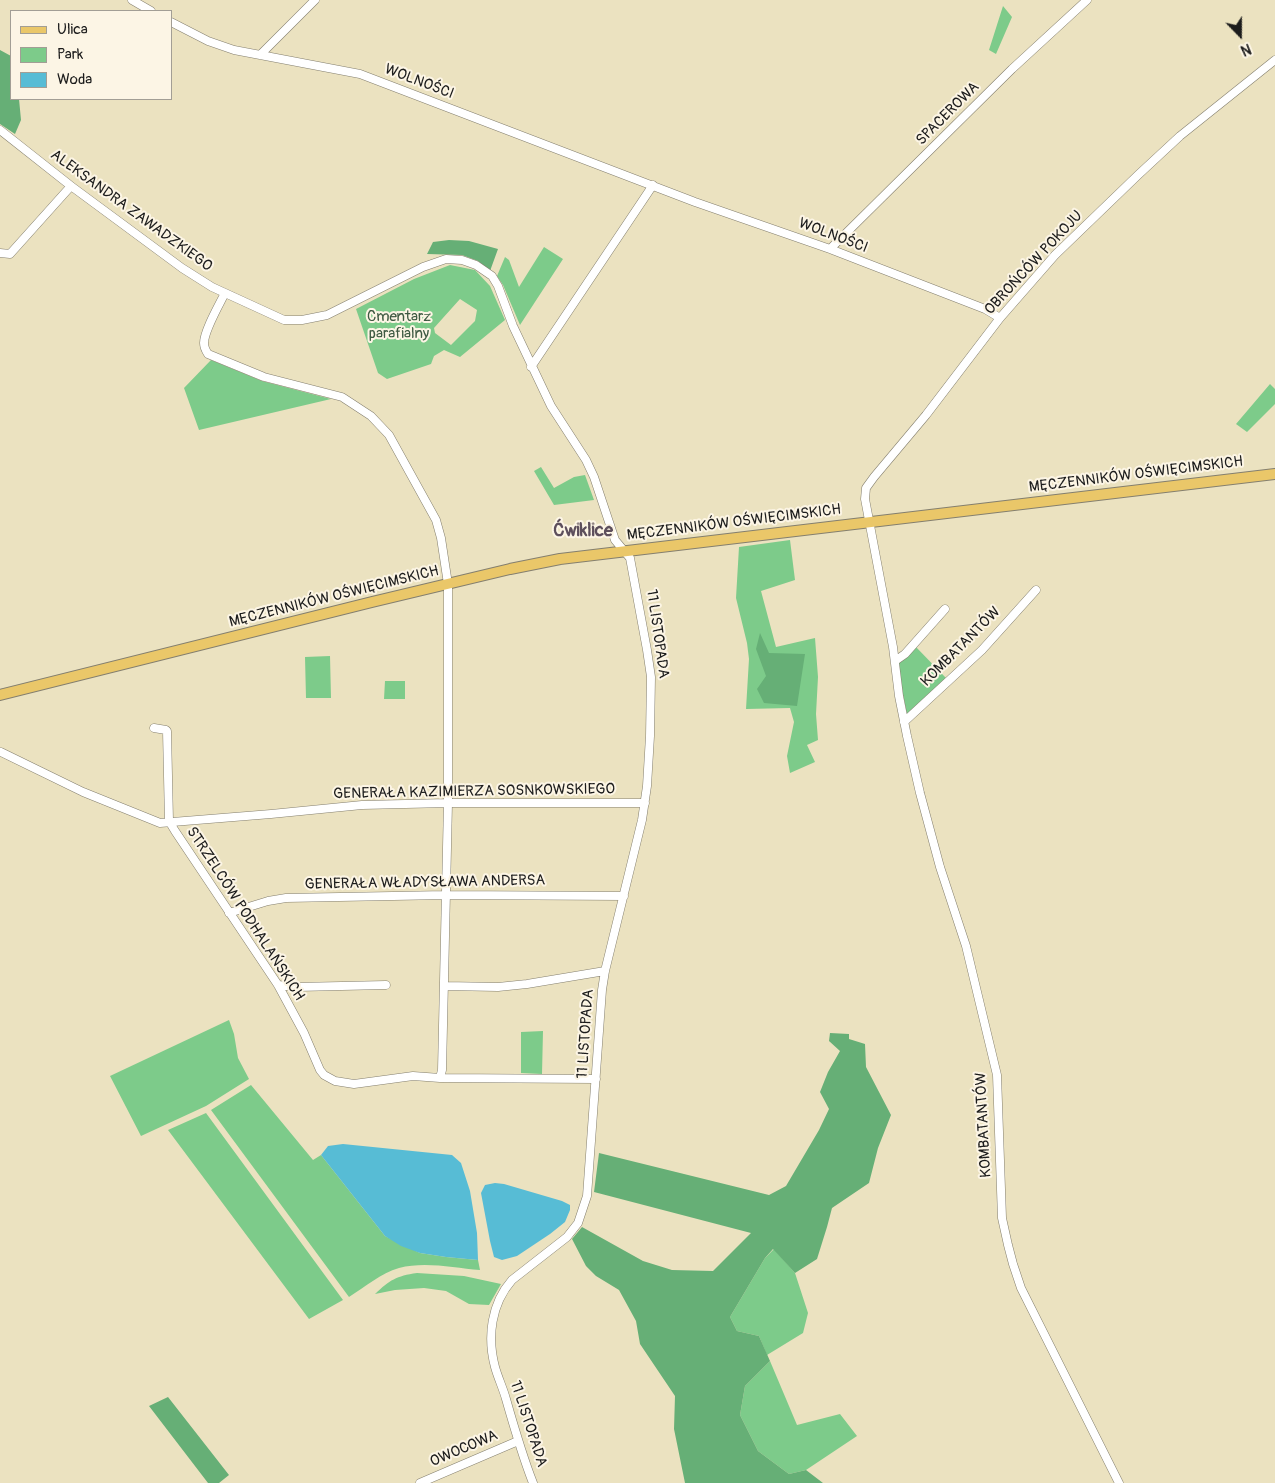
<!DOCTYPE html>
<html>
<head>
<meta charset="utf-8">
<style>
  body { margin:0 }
  #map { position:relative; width:1275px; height:1483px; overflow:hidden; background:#ebe2c0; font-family:Pangolin,sans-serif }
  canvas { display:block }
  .legend { position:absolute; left:10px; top:10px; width:162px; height:90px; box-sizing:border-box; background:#fcf5e5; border:1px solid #a29e95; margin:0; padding:6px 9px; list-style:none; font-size:15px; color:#1c1c1c }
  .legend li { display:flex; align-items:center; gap:10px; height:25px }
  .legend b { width:25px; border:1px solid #a29e95 }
  .north { position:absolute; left:1215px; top:10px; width:50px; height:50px; -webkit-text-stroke:4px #fcf5e5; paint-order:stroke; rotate:158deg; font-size:14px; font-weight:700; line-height:20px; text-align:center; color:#1c1c1c }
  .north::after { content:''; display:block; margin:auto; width:18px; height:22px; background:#1c1c1c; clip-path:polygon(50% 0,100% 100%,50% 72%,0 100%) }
</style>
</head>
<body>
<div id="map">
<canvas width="1275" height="1483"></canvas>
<ul class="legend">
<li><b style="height:6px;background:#eac769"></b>Ulica</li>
<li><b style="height:14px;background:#7dcb8a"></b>Park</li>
<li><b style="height:14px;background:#57bcd5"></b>Woda</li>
</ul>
<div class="north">N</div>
</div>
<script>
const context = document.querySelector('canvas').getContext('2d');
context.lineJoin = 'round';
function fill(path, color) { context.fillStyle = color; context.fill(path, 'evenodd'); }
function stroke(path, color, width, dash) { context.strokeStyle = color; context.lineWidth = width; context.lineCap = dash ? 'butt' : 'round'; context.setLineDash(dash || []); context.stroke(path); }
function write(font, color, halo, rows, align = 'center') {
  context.font = font + ' Pangolin,sans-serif'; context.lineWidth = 4; context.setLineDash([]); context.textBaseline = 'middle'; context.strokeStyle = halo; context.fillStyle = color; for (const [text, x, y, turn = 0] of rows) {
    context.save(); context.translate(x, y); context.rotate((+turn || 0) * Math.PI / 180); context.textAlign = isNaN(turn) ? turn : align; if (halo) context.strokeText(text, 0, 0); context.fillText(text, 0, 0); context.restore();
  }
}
const green = new Path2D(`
  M1003 6 1012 17 996 54 989 50Z
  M544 247 563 259 520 325 503 285 497 276 505 257 509 260 519 287Z
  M450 265 475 270 490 286 505 320 460 357 444 350 434 356 431 364 387 379 378 373 356 309 414 279ZM460 299 477 310 475 321 451 345 435 333 434 328Z
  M211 360 262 381 331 399 199 430 184 388Z
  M1270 384 1275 389V404L1247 432 1236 424Z
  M541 467 554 488 574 477 585 475 594 500 554 505 534 471Z
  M790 540 795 580 761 591 776 647 815 638 818 677 816 714 818 740 807 745 815 762 790 773 787 756 794 722 790 708 746 709 749 659 747 643 736 598 739 547Z
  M915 646 946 678 907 715 897 663Z
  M330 656 331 698H306L305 657Z
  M385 681H405V699H384Z
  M229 1020 234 1034 238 1058 249 1079 206 1106 141 1136 110 1076Z
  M543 1031 542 1074 521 1073V1032Z
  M251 1085 313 1160 321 1155 385 1236 420 1253 446 1257 478 1260 480 1270C454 1268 425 1261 399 1268 381 1273 365 1287 349 1297L211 1110Z
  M206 1113 343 1300 309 1319 168 1130Z
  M774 1249 795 1273 808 1313 803 1333 767 1355 759 1336 737 1331 730 1317 765 1258Z
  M417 1273 464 1276 501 1284 489 1305 469 1304 446 1291 424 1288 395 1290 375 1294C390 1280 396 1276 417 1273Z
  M770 1361 797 1425 840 1414 857 1436 806 1470 789 1474 758 1451 740 1415 745 1386Z`);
const forest = new Path2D(`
  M0 50 11 56V99H19L21 120 15 134 0 124Z
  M449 240 469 241 498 249 490 271 478 261 462 255 427 254 433 242Z
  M760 633 769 653 805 654 797 706 764 703 757 689 766 676 756 649Z
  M830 1033 849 1034V1039L865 1044 866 1067 891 1115 878 1148 869 1183 832 1208 827 1227 817 1259 795 1273 773 1249 765 1258 730 1317 737 1331 759 1336 770 1361 745 1386 740 1415 758 1451 789 1474 806 1470 823 1483H685L674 1429 675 1396 640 1344 636 1321 619 1290 596 1276 586 1266 572 1239 582 1227 643 1261 672 1270 713 1271 751 1233 594 1192 599 1153 769 1195 786 1186 819 1130 829 1109 820 1092 828 1072 840 1051 829 1041Z
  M168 1397 229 1475 219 1483H208L149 1406Z`);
const water = new Path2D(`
  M343 1144 452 1155 461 1163 470 1191 477 1233 478 1260 446 1257 420 1253 401 1246 385 1236 321 1155 328 1146Z
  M495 1183 504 1184 562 1201 570 1205V1210L565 1222 550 1234 517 1256 502 1260 494 1257 490 1241 481 1193 485 1185Z`);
const minor = new Path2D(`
  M132 0 151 11
  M171 22 208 41 234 50 360 74 695 202 830 249 985 309 1000 318
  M260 55 315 0
  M0 130 71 186 182 268 212 287 284 320H302L327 315 423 267 446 259 462 260 476 265 492 276 498 286 513 326 551 406 586 460 594 477 615 540 630 558 647 650 651 677 650 736 647 786 642 820 605 971 602 990 587 1196 578 1223 567 1237 512 1280C491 1304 487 1337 495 1367 498 1378 503 1388 506 1399 514 1427 522 1455 533 1483
  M830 249 1012 69 1087 0
  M0 253 10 254 71 186
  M225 293C219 305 204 331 204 343 204 348 206 351 208 354L264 377 342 397 371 416 389 435 436 520 441 538 448 584V803L442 1070 440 1078
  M531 367 653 185
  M895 661 905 654 945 609
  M904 722 982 650 1036 590
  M154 728 166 730 167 731 169 821 175 831 278 985 304 1033 320 1070 324 1075 335 1081 354 1084 413 1076 440 1078 596 1079
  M1 752 83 792 160 823 271 814 362 805 448 803H645
  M229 913 268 901 286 898 446 895 624 896
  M278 985 297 987 386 985
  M445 986 498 987 527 984 605 971
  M420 1483 518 1441
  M1119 1483 1021 1288 1013 1264 1008 1245 1002 1218 997 1075 966 946 940 867 920 793 907 736 899 696 893 647 865 499 866 488 874 477 926 415 1000 318 1055 255 1138 175 1180 136 1275 60`);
const major = new Path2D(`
  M0 695 372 602 510 569 560 559 1275 474`);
const streetNames = [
  ["WOLNOŚCI",419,82,21],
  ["SPACEROWA",948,114,-45],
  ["ALEKSANDRA ZAWADZKIEGO",131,211,36],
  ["WOLNOŚCI",833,236,21],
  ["OBROŃCÓW POKOJU",1034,263,-47],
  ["MĘCZENNIKÓW OŚWIĘCIMSKICH",1136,475,-7],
  ["MĘCZENNIKÓW OŚWIĘCIMSKICH",734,523,-7],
  ["MĘCZENNIKÓW OŚWIĘCIMSKICH",334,597,-14],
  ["11 LISTOPADA",657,634,82],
  ["KOMBATANTÓW",961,647,-45],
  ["GENERAŁA KAZIMIERZA SOSNKOWSKIEGO",474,792,-1],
  ["GENERAŁA WŁADYSŁAWA ANDERSA",425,883,-1],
  ["STRZELCÓW PODHALAŃSKICH",245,914,57],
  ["11 LISTOPADA",586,1034,-86],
  ["KOMBATANTÓW",984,1125,-93],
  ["11 LISTOPADA",528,1424,72],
  ["OWOCOWA",464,1449,-23]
];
const parkNames = [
  ["Cmentarz",399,317],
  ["parafialny",399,334]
];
const quarterNames = [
  ["Ćwiklice",583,531]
];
fill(green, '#7dcb8a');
fill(forest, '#66af76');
fill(water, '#57bcd5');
stroke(minor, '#847f6e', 9);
stroke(major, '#847f6e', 12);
stroke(minor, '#fff', 8);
stroke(major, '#eac769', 10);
write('15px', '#1c1c1c', '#fcf5e5', streetNames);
write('15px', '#3e5942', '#fcf5e5', parkNames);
write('bold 18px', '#5d4f5c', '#fcf5e5', quarterNames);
</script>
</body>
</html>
